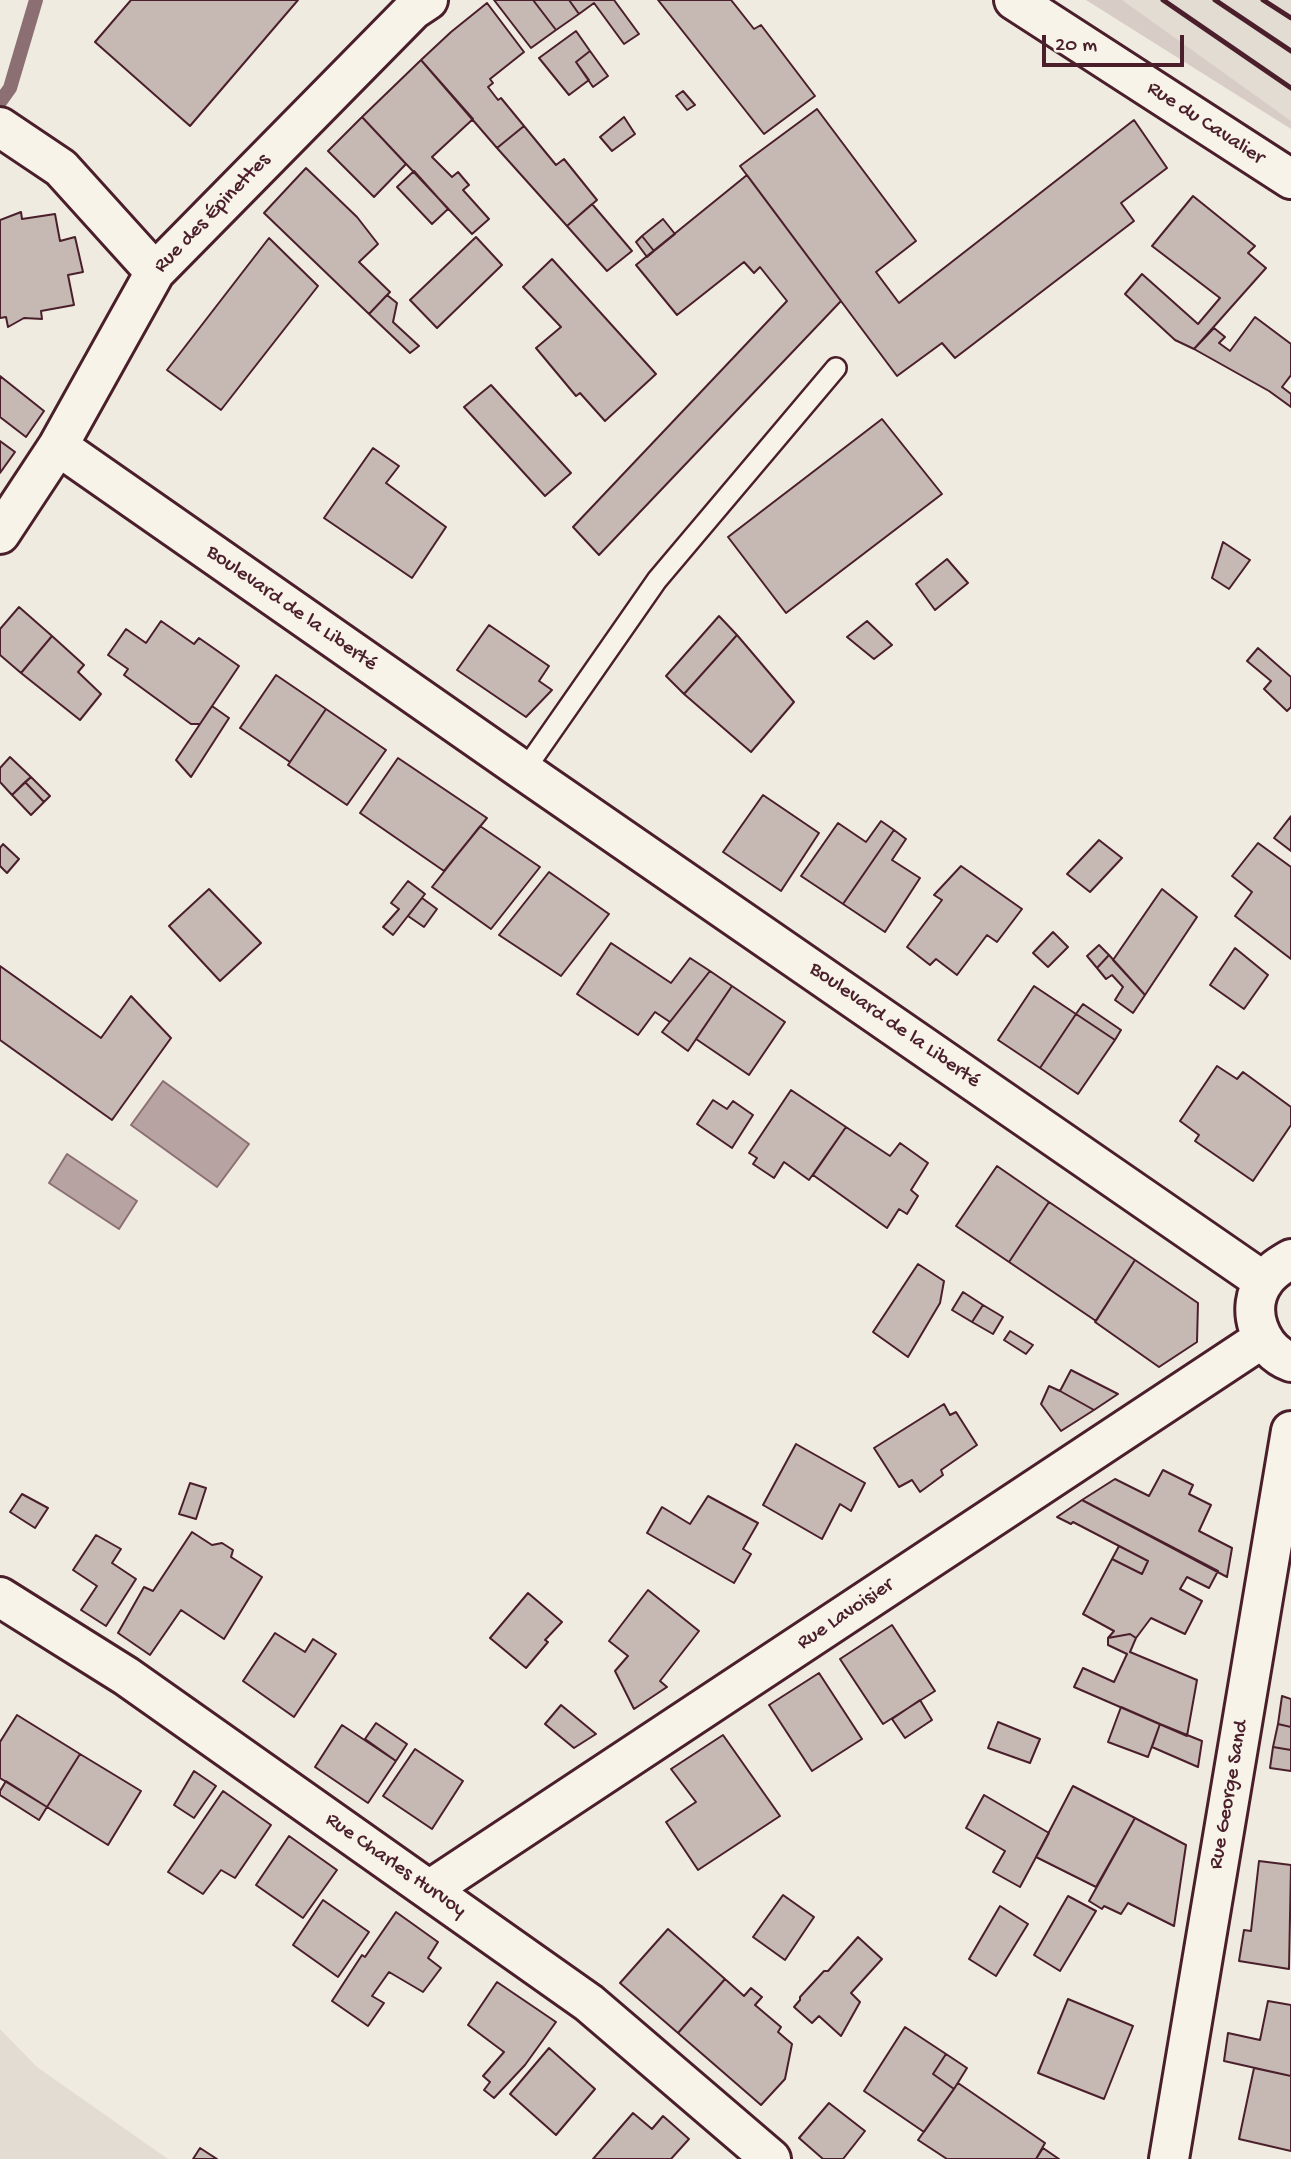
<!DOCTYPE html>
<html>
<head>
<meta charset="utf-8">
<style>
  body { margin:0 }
  #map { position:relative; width:1291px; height:2159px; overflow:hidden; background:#f0ebe0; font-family:"Gochi Hand",sans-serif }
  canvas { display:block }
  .scale { position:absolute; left:1042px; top:35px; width:142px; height:32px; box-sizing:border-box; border:4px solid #4a1f2b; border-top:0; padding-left:9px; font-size:21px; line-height:24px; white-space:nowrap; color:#4a1f2b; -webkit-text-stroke:5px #f7f3e8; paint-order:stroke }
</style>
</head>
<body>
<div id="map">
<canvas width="1291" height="2159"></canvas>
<div class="scale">20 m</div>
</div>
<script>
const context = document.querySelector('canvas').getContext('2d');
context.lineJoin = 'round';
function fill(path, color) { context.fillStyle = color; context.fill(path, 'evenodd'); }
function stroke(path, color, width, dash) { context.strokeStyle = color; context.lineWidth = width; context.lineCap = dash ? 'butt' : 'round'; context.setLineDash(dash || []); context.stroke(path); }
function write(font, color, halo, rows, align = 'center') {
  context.font = font + ' "Gochi Hand",sans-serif'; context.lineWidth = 7; context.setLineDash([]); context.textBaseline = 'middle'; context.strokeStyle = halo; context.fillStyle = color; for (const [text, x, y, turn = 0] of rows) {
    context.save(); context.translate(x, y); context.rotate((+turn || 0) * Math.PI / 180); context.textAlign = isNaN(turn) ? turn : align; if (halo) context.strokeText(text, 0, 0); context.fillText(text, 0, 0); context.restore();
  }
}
const built = new Path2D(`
  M1118 0H1291V122Z
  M0 2029 37 2067 168 2159H0Z`);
const green = new Path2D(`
  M1086 0H1122L1291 121V129Z`);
const water = new Path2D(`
  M163 1081 249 1144 217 1187 131 1125Z
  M67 1154 137 1201 119 1229 49 1183Z`);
const stream = new Path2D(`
  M0 102 10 88 36 0`);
const building = new Path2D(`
  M131 0H298L190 126 95 42Z
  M494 0H533L556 30 531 48Z
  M533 0H569L579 14 556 30Z
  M569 0H614L639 34 624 44 594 3 579 14Z
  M658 0H731L754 29 761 25 815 96 764 134Z
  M487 3 524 52 490 79 493 83 488 87 498 100 501 98 524 126 497 148 421 60 451 32Z
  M576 31 590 51 576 62 589 80 569 95 539 58Z
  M590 51 608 76 593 87 576 62Z
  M421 60 473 119 432 157 452 177 458 172 469 185 463 190 489 219 472 234 362 117Z
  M683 91 695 105 687 110 676 96Z
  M817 109 916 241 876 272 899 303 1134 120 1167 168 1121 203 1134 221 955 358 942 343 897 376 740 166Z
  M362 117 406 164 374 197 328 151Z
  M624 117 635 134 612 151 600 137Z
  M524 126 556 165 564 159 597 200 567 226 497 148Z
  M306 168 357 217 378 244 359 262 390 292 369 314 264 213Z
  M414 171 448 209 432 224 397 187Z
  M747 175 841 301 599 555 573 527 787 301 760 267 754 273 744 262 677 315 636 265Z
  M1193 196 1255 246 1248 253 1266 268 1194 349 1175 340 1125 294 1142 274 1198 324 1220 298 1152 246Z
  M592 204 632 251 607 271 567 226Z
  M21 212 22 219 55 214 60 241 75 237 83 272 68 275 74 305 41 311 42 319 24 318 8 327 6 317 0 318V220Z
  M663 219 675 234 654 251 642 236Z
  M642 236 654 251 647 257 636 242Z
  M476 237 502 265 437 328 410 300Z
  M269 238 318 286 221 410 167 370Z
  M552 259 656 374 605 421 580 393 576 396 536 348 561 327 523 287Z
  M387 295 397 303 393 322 419 346 410 353 369 314Z
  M1255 317 1291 344V375L1282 387 1291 394V407L1269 391 1194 349 1214 328 1225 337 1219 343 1230 351Z
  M0 376 44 411 26 437 0 417Z
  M491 385 571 473 545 496 464 407Z
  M882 419 942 494 786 613 728 537Z
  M0 441 15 452 0 473Z
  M373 448 399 466 386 483 446 527 412 578 324 518Z
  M1223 542 1250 560 1229 589 1212 578Z
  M947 559 968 583 935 610 916 584Z
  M19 607 52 636 21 673 0 655V629Z
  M719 616 737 635 684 694 666 676Z
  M161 621 194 644 199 638 239 666 200 724H191L124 675 128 669 108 655 126 629 146 643Z
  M867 621 892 645 874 659 847 637Z
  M489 625 549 666 539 681 552 690 526 717 457 670Z
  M737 635 794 702 751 752 684 694Z
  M52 636 84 665 78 672 101 694 80 720 21 673Z
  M1258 648 1291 677V707L1287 711 1264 689 1271 681 1247 661Z
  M276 675 326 709 290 762 240 728Z
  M212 706 229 718 191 777 176 760Z
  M326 709 386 750 347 805 288 765Z
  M10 757 31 777 12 795 0 782V768Z
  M398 758 487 818 444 871 360 813Z
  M31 777 50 796 44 802 25 782Z
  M25 782 44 802 31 815 12 795Z
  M763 795 819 833 781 891 723 852Z
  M1291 816V851L1274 838Z
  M881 821 894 830 843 904 801 876 838 823 866 842Z
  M480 826 540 867 491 929 432 887Z
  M894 830 906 839 892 860 920 878 885 932 843 904Z
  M1099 840 1122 858 1090 892 1067 874Z
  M1258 843 1291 867V959L1235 916 1252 892 1232 876Z
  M3 844 19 859 7 873 0 866V848Z
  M961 866 1022 909 997 942 987 935 957 975 936 959 930 965 907 947 942 900 934 895Z
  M549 872 609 914 561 976 499 935Z
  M408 881 425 894 393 935 383 927 399 909 391 903Z
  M209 889 261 943 220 981 169 926Z
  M1162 889 1197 917 1145 995 1113 960Z
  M422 898 437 909 424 927 408 916Z
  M1053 932 1068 947 1048 967 1033 953Z
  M611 943 671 983 690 958 710 971 670 1022 655 1012 638 1035 577 994Z
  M1099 945 1109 955 1097 968 1087 956Z
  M1235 948 1268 975 1244 1009 1210 985Z
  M1109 955 1145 995 1133 1013 1115 1000 1123 987 1112 975 1106 979 1097 968Z
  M0 966 101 1038 131 996 171 1038 112 1120 0 1040Z
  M710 971 732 986 688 1051 662 1032Z
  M732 986 785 1022 749 1075 696 1039Z
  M1034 986 1076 1014 1040 1068 998 1040Z
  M1083 1004 1121 1030 1115 1040 1076 1014Z
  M1076 1014 1115 1040 1078 1094 1040 1068Z
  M1217 1066 1237 1079 1243 1072 1291 1107V1125L1253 1181 1195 1141 1199 1135 1180 1121Z
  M791 1090 846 1127 809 1180 784 1162 774 1178 753 1164 757 1158 749 1153Z
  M713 1100 727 1109 733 1101 753 1115 732 1148 697 1124Z
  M846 1127 890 1156 900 1143 928 1163 911 1190 918 1196 907 1214 899 1209 887 1228 813 1175Z
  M997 1166 1049 1202 1009 1262 956 1226Z
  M1049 1202 1135 1260 1096 1321 1009 1262Z
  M1135 1260 1198 1303 1197 1342 1159 1367 1095 1322Z
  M918 1264 944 1281 940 1303 908 1357 873 1332Z
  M963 1292 983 1305 972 1322 952 1310Z
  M983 1305 1003 1317 993 1334 972 1322Z
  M1010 1331 1033 1345 1026 1354 1004 1340Z
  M1071 1370 1118 1394 1094 1410 1060 1391Z
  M1049 1386 1060 1391 1094 1410 1061 1431 1041 1404Z
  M944 1404 950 1415 956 1412 977 1445 941 1470 943 1475 920 1492 912 1480 899 1487 874 1448Z
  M796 1444 865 1483 851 1511 840 1504 822 1539 763 1505Z
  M1163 1470 1193 1485 1189 1494 1211 1505 1199 1531 1232 1548 1227 1577 1082 1500 1115 1479 1149 1496Z
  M190 1483 206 1488 196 1519 179 1514Z
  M22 1494 48 1508 35 1528 10 1512Z
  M708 1496 758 1523 743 1549 751 1554 734 1583 647 1533 662 1507 690 1524Z
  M1082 1500 1218 1571 1209 1588 1187 1577 1180 1589 1202 1601 1185 1634 1151 1618 1136 1638 1130 1634 1108 1638 1114 1631 1083 1614 1112 1559 1142 1574 1148 1561 1073 1522 1071 1524 1057 1517Z
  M192 1532 212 1545 222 1543 233 1550 231 1557 262 1577 224 1639 181 1610 150 1655 118 1633 144 1587 153 1591Z
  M96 1535 121 1549 112 1563 136 1579 106 1626 81 1610 97 1586 73 1570Z
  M1119 1546 1148 1561 1142 1574 1112 1559Z
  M648 1590 699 1631 660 1681 667 1687 634 1709 615 1671 628 1656 609 1641Z
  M528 1593 562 1622 545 1640 548 1642 526 1668 490 1638Z
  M892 1625 935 1691 883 1724 840 1659Z
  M275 1633 305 1652 313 1639 336 1654 294 1717 243 1681Z
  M1130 1634 1136 1638 1130 1652 1197 1680 1187 1736 1074 1687 1083 1668 1114 1682 1127 1654 1108 1645V1638Z
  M819 1673 862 1739 812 1771 769 1705Z
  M1282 1696 1291 1699V1727L1278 1724Z
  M920 1700 932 1720 905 1738 892 1719Z
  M561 1705 596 1734 574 1748 545 1724Z
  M1121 1707 1160 1724 1148 1757 1108 1742Z
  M17 1715 80 1754 47 1807 0 1778V1742Z
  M998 1722 1040 1739 1030 1763 988 1748Z
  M376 1723 407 1744 396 1761 365 1739Z
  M1160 1724 1202 1741 1198 1767 1152 1747Z
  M1278 1724 1291 1727V1750L1273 1747Z
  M342 1725 396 1761 368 1803 315 1767Z
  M723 1735 780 1816 698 1870 666 1822 696 1802 671 1769Z
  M1273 1747 1291 1750V1771L1270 1768Z
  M415 1749 463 1781 432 1829 383 1796Z
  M80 1754 141 1791 108 1845 47 1807Z
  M194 1771 216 1786 194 1818 174 1805Z
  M6 1781 47 1807 39 1820 0 1795V1791Z
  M1073 1786 1135 1818 1096 1887 1036 1857Z
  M223 1791 271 1825 235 1878 221 1870 203 1894 168 1872Z
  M984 1795 1049 1833 1020 1887 993 1872 1005 1851 966 1828Z
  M1135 1818 1186 1845 1174 1926 1128 1903 1121 1914 1104 1906 1102 1909 1089 1901Z
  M289 1836 337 1870 303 1918 256 1885Z
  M1259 1861 1291 1865 1289 1969 1239 1961 1244 1930 1251 1931Z
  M783 1895 814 1917 785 1960 753 1937Z
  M1068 1896 1096 1911 1060 1971 1034 1955Z
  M323 1900 369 1932 338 1977 293 1945Z
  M1000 1906 1028 1924 996 1976 969 1959Z
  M396 1912 438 1942 428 1958 441 1968 423 1992 389 1972 372 1996 384 2003 368 2026 332 2001 362 1955 365 1957Z
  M668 1929 725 1979 678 2033 620 1983Z
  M858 1937 882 1959 851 1993 860 2002 841 2036 819 2016 812 2023 794 2007 800 2000V1997L824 1971H828Z
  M725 1979 744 1996 751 1988 762 1997 755 2005 781 2027 778 2032 792 2044 785 2079 761 2105 678 2033Z
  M497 1982 556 2022 525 2065 494 2098 484 2090 490 2082 483 2076 504 2052 468 2025Z
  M1068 1999 1133 2026 1104 2099 1038 2073Z
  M1268 2001 1291 2005V2076L1224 2061 1228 2033 1260 2040Z
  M905 2027 946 2054 933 2074 954 2089 924 2132 864 2091Z
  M549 2048 595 2089 556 2135 510 2094Z
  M946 2054 967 2068 954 2089 933 2074Z
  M1254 2068 1291 2076V2151L1239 2139Z
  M958 2083 1045 2143 1036 2159H947L918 2140Z
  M829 2103 865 2131 843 2159H823L799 2138Z
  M633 2113 652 2129 663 2116 689 2139 671 2159H593Z
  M200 2148 217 2159H193Z
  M1043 2148 1059 2159H1036Z`);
const lane = new Path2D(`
  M524 771 657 580 836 368`);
const street = new Path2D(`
  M1014 0 1291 179
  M0 127 61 168 155 272
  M58 446 524 771 1263 1281
  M0 534 58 446 155 272 413 10 428 0
  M1291 1259C1281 1265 1272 1270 1265 1280 1244 1308 1259 1350 1291 1362
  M0 1597 126 1676 589 2003 771 2159
  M429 1890 1262 1339
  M1169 2159 1291 1431`);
const rail = new Path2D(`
  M1163 0 1291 88
  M1215 0 1291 51
  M1263 0 1291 18`);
const streetNames = [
  ["Rue du Cavalier",1205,124,33],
  ["Rue des Épinettes",213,214,-46],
  ["Boulevard de la Liberté",291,609,35],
  ["Boulevard de la Liberté",894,1026,35],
  ["Rue Lavoisier",846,1615,-34],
  ["Rue George Sand",1230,1795,-80],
  ["Rue Charles Hurvoy",395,1866,35]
];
fill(built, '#e3dcd2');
fill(green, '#d8cdc6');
fill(water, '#b7a4a2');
stroke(water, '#8b6f72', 2);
stroke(stream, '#8b6f72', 14);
fill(building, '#c6b8b3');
stroke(building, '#4a1f2b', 2);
stroke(lane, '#4a1f2b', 24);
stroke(street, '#4a1f2b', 44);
stroke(lane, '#f7f3e8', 19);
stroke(street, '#f7f3e8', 38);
stroke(rail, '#4a1f2b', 5);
write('21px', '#4a1f2b', '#f7f3e8', streetNames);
</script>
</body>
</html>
